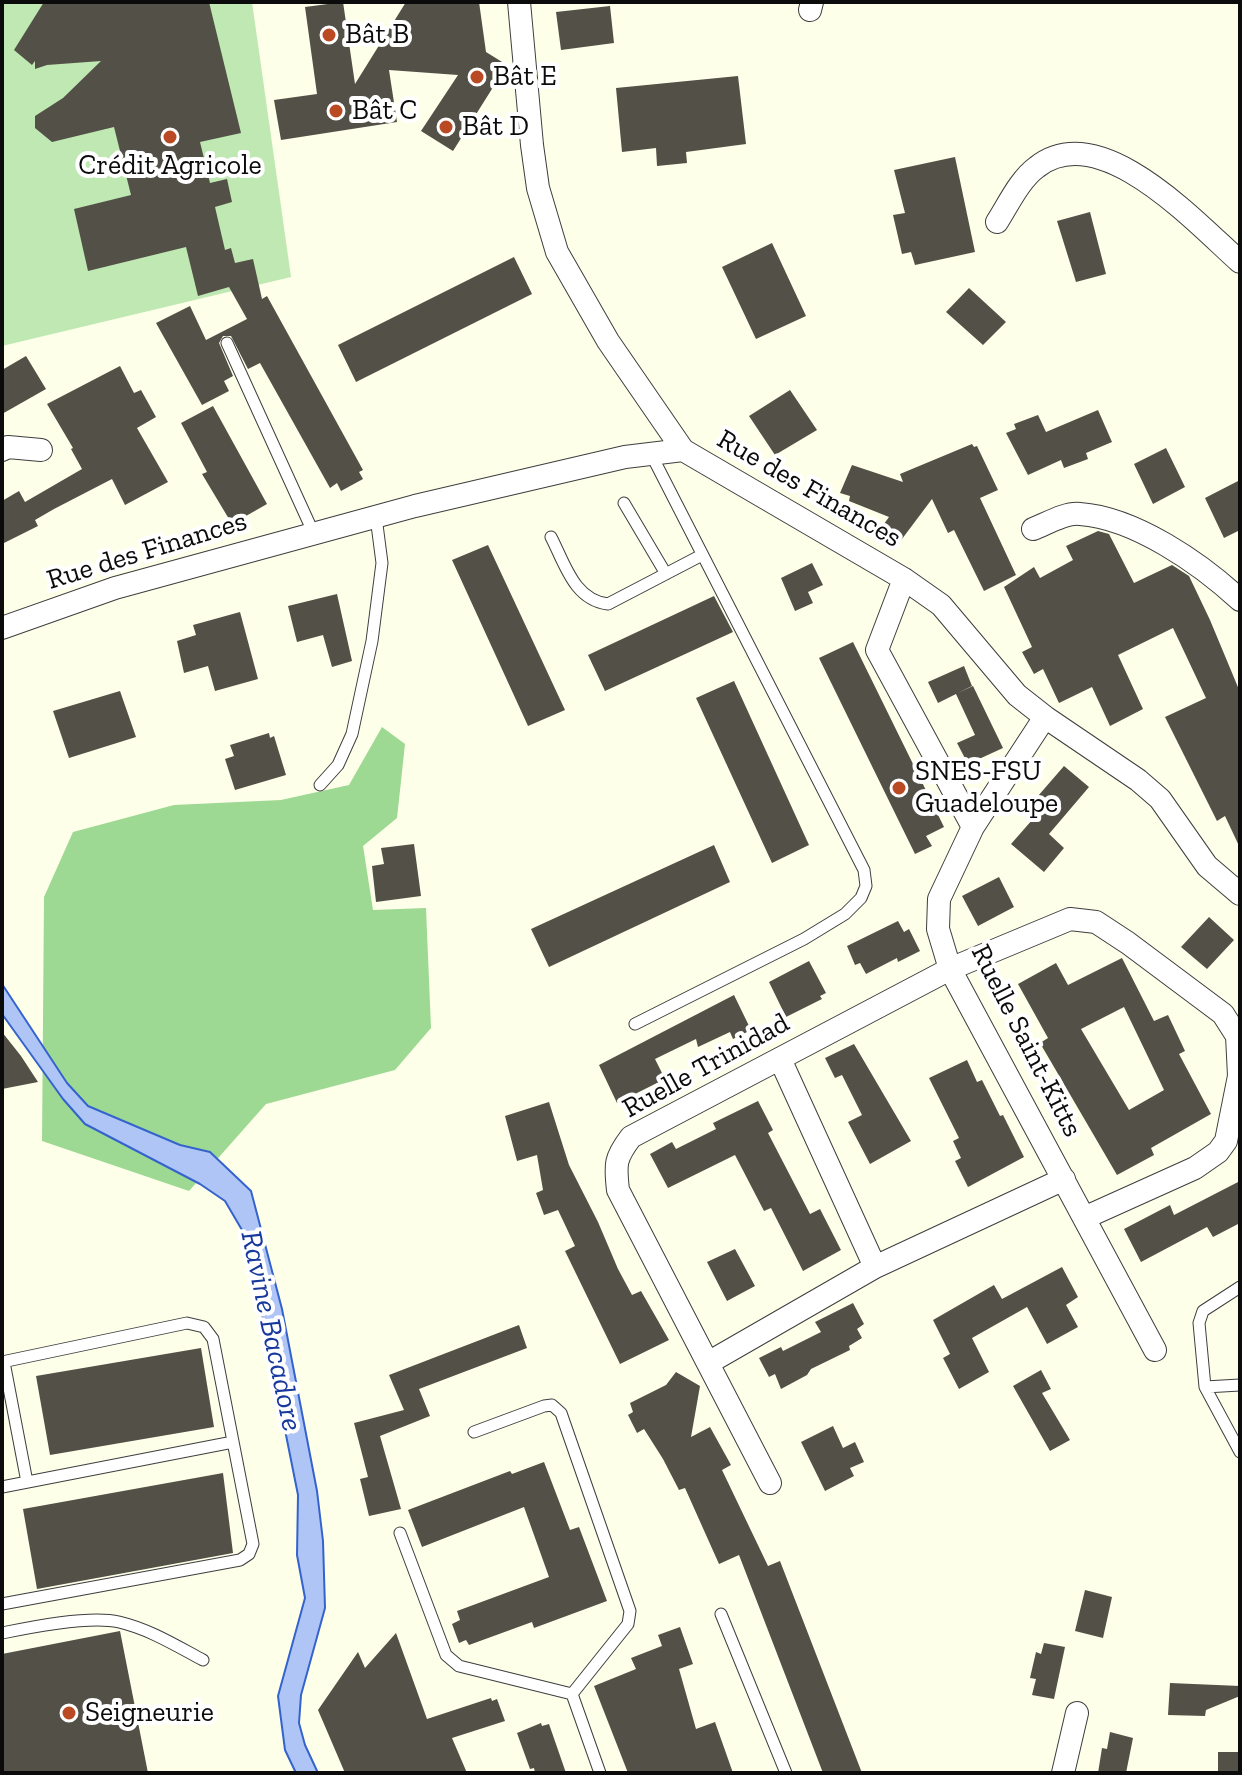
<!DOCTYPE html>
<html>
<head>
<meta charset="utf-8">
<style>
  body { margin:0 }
  #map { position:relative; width:1242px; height:1775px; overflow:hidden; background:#fdffe9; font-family:"Zilla Slab",serif }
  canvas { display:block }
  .frame { position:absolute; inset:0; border:4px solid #0b0b0b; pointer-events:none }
</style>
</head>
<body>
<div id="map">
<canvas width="1242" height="1775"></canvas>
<div class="frame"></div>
</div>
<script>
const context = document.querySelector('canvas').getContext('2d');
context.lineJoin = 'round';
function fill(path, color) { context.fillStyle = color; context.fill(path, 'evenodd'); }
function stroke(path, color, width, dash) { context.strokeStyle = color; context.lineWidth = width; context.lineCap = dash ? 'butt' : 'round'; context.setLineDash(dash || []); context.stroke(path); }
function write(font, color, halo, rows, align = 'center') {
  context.font = font + ' "Zilla Slab",serif'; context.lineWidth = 8; context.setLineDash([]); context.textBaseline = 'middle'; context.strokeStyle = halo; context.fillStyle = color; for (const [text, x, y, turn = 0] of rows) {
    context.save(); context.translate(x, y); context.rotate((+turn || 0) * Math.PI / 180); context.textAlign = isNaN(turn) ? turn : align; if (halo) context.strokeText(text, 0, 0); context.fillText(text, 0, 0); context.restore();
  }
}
const green = new Path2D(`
  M2 2H252L291 277 2 346Z`);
const forest = new Path2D(`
  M382 727 405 744 397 818 363 846 373 910 426 908 431 1028 395 1070 266 1104 189 1191 42 1141 44 897 73 832 174 805 281 800 349 785Z`);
const water = new Path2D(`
  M2 984 67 1083 88 1106 180 1145 210 1152 251 1191 282 1309 317 1491 323 1541 325 1608 301 1695 299 1723 305 1745 318 1773H296L285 1750 278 1696 305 1598 297 1555 298 1495 255 1280 242 1230 225 1201 200 1184 85 1124 63 1099 2 1014Z`);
const building = new Path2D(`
  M44 2H209L241 133 200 142 210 183 227 179 232 202 215 207 225 250 231 248 235 263 253 259 262 299 267 296 363 470 359 472 363 479 341 491 337 483 330 488 260 363 248 369 231 336H223L219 343 233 376 224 381 229 391 202 405 156 323 190 306 206 340 247 319 229 287 198 296 186 247 88 271 74 209 131 195 114 127 52 142 35 128V116L63 98 101 61 47 65 35 69V61L32 65 14 50Z
  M343 2 355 84 406 2H479L486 52 507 65 453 151 421 131 458 75 389 70 397 122 281 140 274 100 317 94 305 7Z
  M610 6 614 43 561 50 556 12Z
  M738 76 746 144 686 152 687 163 657 166 656 148 622 152 616 88Z
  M955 157 975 252 915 265 911 252 902 254 893 215 905 213 894 170Z
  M1090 212 1106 274 1076 282 1057 221Z
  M772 243 806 316 756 339 722 267Z
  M514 257 532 294 356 382 338 345Z
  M969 288 1006 322 983 345 946 312Z
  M26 356 46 389 2 414V370Z
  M120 366 134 393 141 390 156 417 137 428 168 482 125 505 112 479 54 509 35 520 38 526 2 544V501L19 491 25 502 82 469 71 449 73 448 47 404Z
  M790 390 817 430 775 455 749 416Z
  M213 406 267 504 232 524 202 474 207 472 181 423Z
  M1098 410 1112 442 1086 453 1088 459 1064 468 1061 460 1028 475 1006 433 1016 429 1014 424 1038 415 1046 432Z
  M972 444 974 447 977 446 998 490 980 498 1016 575 984 591 954 530 948 533 932 499 899 543 881 528 889 517 849 501 850 496 840 493 852 465 903 482 900 474Z
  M1166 448 1185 487 1153 504 1134 464Z
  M1240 480V530L1224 538 1205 498Z
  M1098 531 1109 534 1134 583 1172 565 1189 576 1210 620 1240 692V848L1225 816 1217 821 1165 717 1206 698 1173 628 1118 655 1143 709 1110 726 1092 687 1059 703 1043 669 1034 674 1022 652 1032 647 1004 587 1034 567 1040 578 1073 560 1066 546Z
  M488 545 565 710 528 726 452 560Z
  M812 563 823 585 808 592 813 603 795 611 781 578Z
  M337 594 352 661 332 667 323 635 297 642 288 606Z
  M714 596 733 632 605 691 588 655Z
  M240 612 258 679 215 691 208 666 184 673 177 641 196 635 193 625Z
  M853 642 944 827 926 836 932 846 915 854 819 658Z
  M964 666 972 686 958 693 973 686 1003 748 968 764 957 743 975 735 956 694 938 703 928 682Z
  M734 681 809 845 772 863 696 698Z
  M120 691 136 737 69 758 53 711Z
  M269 733 270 738 274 736 286 775 235 790 225 759 234 756 230 745Z
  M1064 766 1089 787 1049 834 1064 848 1044 872 1011 844 1047 803 1038 796Z
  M414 844 421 896 376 902 372 866 384 864 381 848Z
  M714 845 730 882 549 967 531 929Z
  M999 877 1014 907 978 926 962 896Z
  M1209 917 1234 940 1207 969 1181 947Z
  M898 921 904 932 909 929 920 951 898 962 897 958 866 974 860 963 855 965 847 946Z
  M1122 958 1154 1021 1168 1015 1185 1051 1179 1054 1211 1114 1151 1148 1154 1155 1117 1175 1040 1043 1048 1038 1018 984 1056 963 1068 985ZM1124 1007 1164 1090 1129 1110 1081 1029Z
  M809 961 826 993 820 996 822 999 786 1017 769 982Z
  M734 995 751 1030 733 1039 730 1032 698 1047 696 1039 655 1059 665 1079 617 1103 599 1065Z
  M2 1032 21 1056 38 1082 2 1089Z
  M854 1044 911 1141 870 1164 848 1122 862 1115 842 1075 835 1078 825 1058Z
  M967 1060 977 1082 982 1080 1000 1116 1003 1115 1024 1157 968 1187 955 1161 961 1158 953 1141 959 1138 929 1078Z
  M758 1101 773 1130 768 1133 810 1214 820 1209 841 1250 803 1271 771 1208 764 1211 735 1155 668 1188 650 1154 672 1142 676 1149 716 1129 713 1123Z
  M549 1102 569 1165 598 1222 618 1269 632 1295 641 1291 669 1340 620 1364 565 1251 575 1246 558 1210 544 1215 536 1193 543 1190 537 1155 517 1161 505 1116Z
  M1240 1181V1223L1213 1237 1207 1227 1141 1262 1124 1229 1170 1205 1174 1215Z
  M735 1249 755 1286 727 1301 707 1262Z
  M1062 1267 1078 1297 1066 1305 1078 1327 1047 1344 1027 1307 972 1338 989 1372 959 1389 943 1358 950 1354 933 1320 994 1285 1002 1299Z
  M853 1303 864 1324 857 1329 862 1338 849 1346 850 1350 811 1369 807 1375 781 1389 775 1374 769 1377 759 1358 781 1347 783 1351 821 1332 815 1322Z
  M519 1325 527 1348 419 1389 430 1416 380 1436 401 1509 369 1516 360 1479 368 1477 354 1423 404 1410 389 1375Z
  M201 1348 214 1427 50 1455 36 1376Z
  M1041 1370 1051 1389 1042 1393 1070 1440 1050 1451 1013 1386Z
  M676 1372 700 1386 691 1437 710 1427 731 1465 722 1470 768 1566 780 1561 862 1773H823L739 1555 719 1564 685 1488 679 1490 663 1459 644 1429 637 1433 628 1415 633 1412 630 1403 666 1385Z
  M833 1426 843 1448 855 1442 864 1462 850 1468 854 1476 825 1491 801 1442Z
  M544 1462 570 1530 579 1527 607 1601 534 1628 532 1622 469 1645 466 1640 459 1643 452 1624 460 1620 457 1611 549 1577 524 1507 422 1547 408 1510 510 1471 512 1474Z
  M223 1473 233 1553 37 1589 23 1509Z
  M1085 1590 1112 1597 1103 1638 1075 1631Z
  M680 1627 693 1664 679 1669 696 1729 715 1722 733 1773H628L594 1686 636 1669 631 1658 662 1646 658 1635Z
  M120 1631 148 1773H2V1654Z
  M396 1633 427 1719 491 1698 492 1701 497 1699 505 1721 452 1738 467 1773H345L318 1710 358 1652 365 1668Z
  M1044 1643 1065 1647 1054 1699 1032 1695 1036 1679 1030 1678 1036 1652 1041 1654Z
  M1170 1683 1240 1686V1696L1206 1710 1205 1716 1168 1715Z
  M541 1723 542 1726 549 1724 566 1773H535L534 1768 530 1769 517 1733Z
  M1110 1732 1133 1738 1126 1773H1098L1102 1748 1107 1749Z
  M1218 1752H1240V1772L1218 1771Z`);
const lane = new Path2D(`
  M227 343 314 534
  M624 503 666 574
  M551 537C565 564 574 600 608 604L702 555
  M320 785 338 765 352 734 372 641 382 563 376 517
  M635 1024 804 939 845 914 861 898 866 886 864 870 651 454
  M1240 1287 1203 1311 1199 1323 1205 1387 1240 1452
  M2 1362 187 1323 204 1327 213 1339 253 1544 249 1554 240 1560 2 1604
  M4 1362 27 1482
  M1205 1387 1240 1385
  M2 1487 233 1442
  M400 1533 446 1655 459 1666 572 1694 628 1624 630 1611 561 1413 552 1405 544 1406 474 1432
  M721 1614 786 1773
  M2 1633C31 1627 90 1615 119 1622 149 1629 175 1645 203 1660
  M572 1694 600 1773`);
const street = new Path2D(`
  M519 2 532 145 538 188 557 252 608 341 683 450
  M810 10 812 2
  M997 222C1008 205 1020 179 1037 167 1100 117 1196 223 1240 262
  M2 450 8 447 41 450
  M1033 529C1046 524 1066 512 1080 514 1135 518 1200 563 1240 600
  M904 579 877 650 973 827
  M2 628 115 588 415 506 625 457 683 450 904 579 941 605 1017 695 1045 717 1138 780 1160 799 1207 866 1240 894
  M1045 717 973 827 939 899 938 929 950 969 1155 1350
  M780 1059 875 1267
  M708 1363 875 1267 1064 1179
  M770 1483 618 1190C615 1164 615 1158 631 1137L950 969 1070 919 1096 922 1128 943 1223 1014 1237 1036 1239 1076 1226 1141 1218 1152 1195 1168 1084 1218
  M1063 1773 1077 1713`);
const markers = [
  [329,35,8,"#b94a24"],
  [477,77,8,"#b94a24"],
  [336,111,8,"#b94a24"],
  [446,127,8,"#b94a24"],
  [170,137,8,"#b94a24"],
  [899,788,8,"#b94a24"],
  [69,1713,8,"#b94a24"]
];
const poiNames = [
  ["Bât B",345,35],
  ["Bât E",493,77],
  ["Bât C",352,111],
  ["Bât D",462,127],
  ["Crédit Agricole",170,166,"center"],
  ["SNES-FSU",915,772],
  ["Guadeloupe",915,804],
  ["Seigneurie",85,1713]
];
const streetNames = [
  ["Rue des Finances",809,489,30],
  ["Rue des Finances",147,551,-17],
  ["Ruelle Saint-Kitts",1026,1041,63],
  ["Ruelle Trinidad",706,1066,-29]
];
const waterNames = [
  ["Ravine Bacadore",271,1331,78]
];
fill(green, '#bfe8b3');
fill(forest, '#9dd993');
fill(water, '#aec5f6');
stroke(water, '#3563cc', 2);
fill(building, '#535047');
stroke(lane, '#3e3e3e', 13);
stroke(street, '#3e3e3e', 24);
stroke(lane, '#fff', 11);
stroke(street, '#fff', 22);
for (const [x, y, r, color] of markers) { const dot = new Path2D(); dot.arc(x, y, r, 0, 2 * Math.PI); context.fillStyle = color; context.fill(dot); stroke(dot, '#fff', 3); }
write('28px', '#0b0b0b', '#fff', poiNames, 'left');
write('28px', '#0b0b0b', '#fff', streetNames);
write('italic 30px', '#16399b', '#fff', waterNames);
</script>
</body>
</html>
